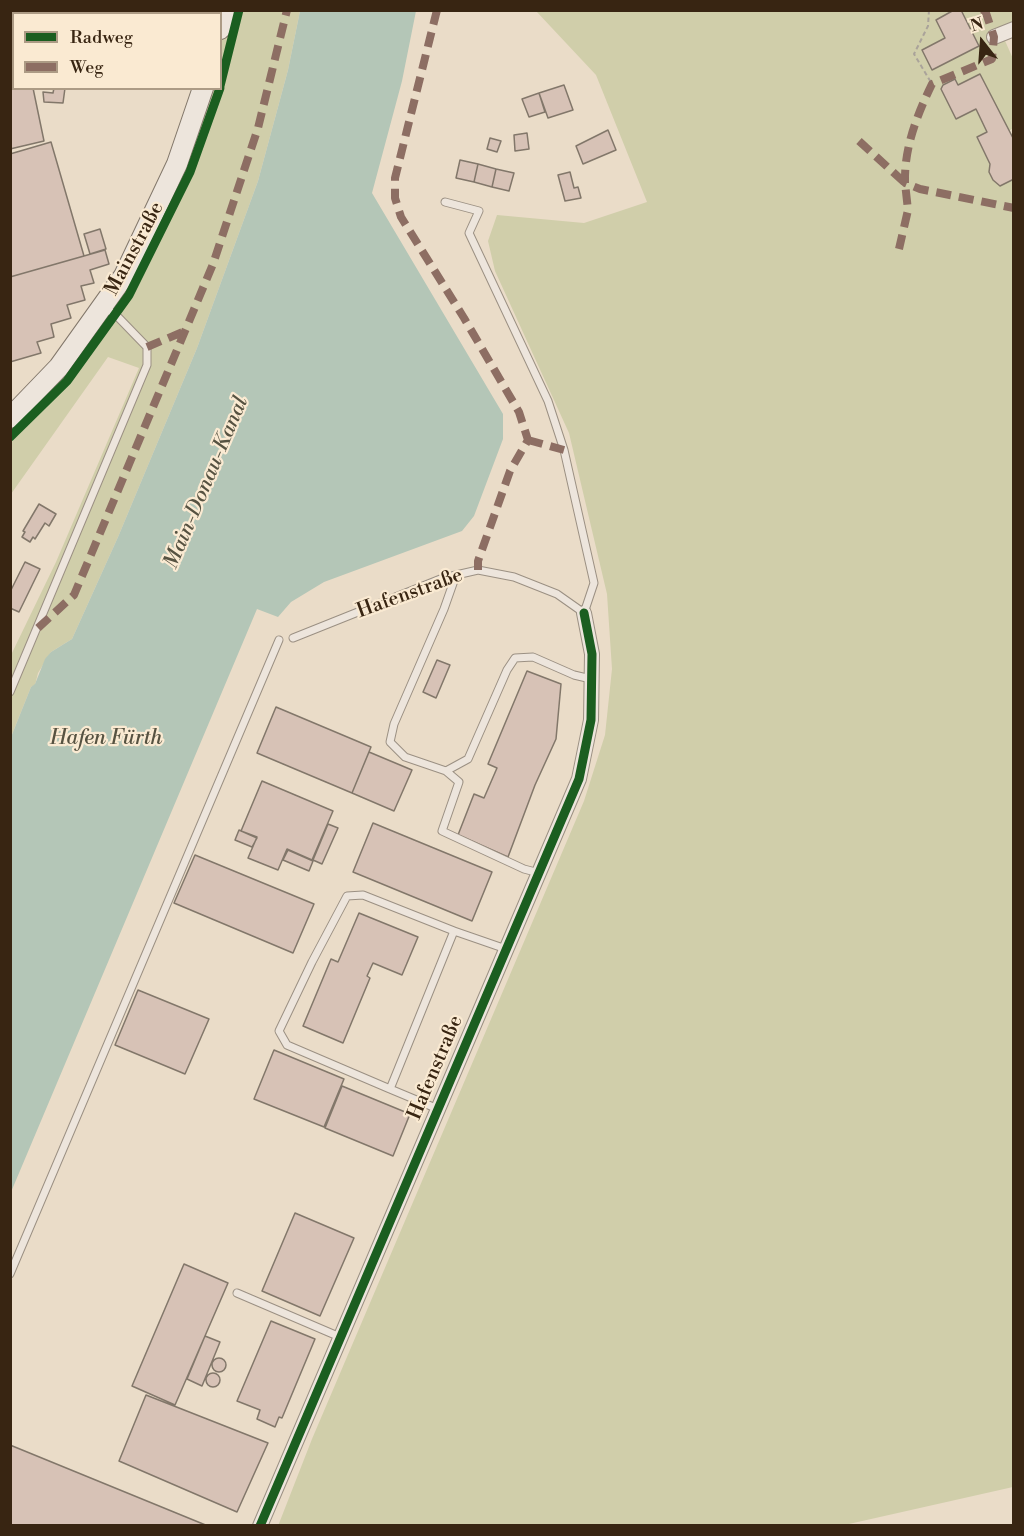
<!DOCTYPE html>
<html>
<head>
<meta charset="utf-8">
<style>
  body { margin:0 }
  #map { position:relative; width:1024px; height:1536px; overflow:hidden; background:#eadcc8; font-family:"Libre Bodoni",serif }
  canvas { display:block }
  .frame { position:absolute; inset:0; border:12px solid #382512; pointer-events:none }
  .legend { position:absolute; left:12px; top:12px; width:210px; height:78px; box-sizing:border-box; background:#faead2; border:2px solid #ac9b85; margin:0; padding:8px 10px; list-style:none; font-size:18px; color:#382512 }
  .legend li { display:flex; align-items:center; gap:12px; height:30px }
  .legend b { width:30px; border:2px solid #ac9b85 }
  .north { position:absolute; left:952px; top:12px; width:60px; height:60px; -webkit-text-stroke:4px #faead2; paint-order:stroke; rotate:343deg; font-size:16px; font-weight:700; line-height:24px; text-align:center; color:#382512 }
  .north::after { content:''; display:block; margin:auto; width:21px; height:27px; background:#382512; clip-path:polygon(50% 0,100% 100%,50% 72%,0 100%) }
</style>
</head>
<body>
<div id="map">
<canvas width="1024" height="1536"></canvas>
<div class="frame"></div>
<ul class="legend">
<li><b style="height:8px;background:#1b5e20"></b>Radweg</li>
<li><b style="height:8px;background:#8d6e63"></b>Weg</li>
</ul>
<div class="north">N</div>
</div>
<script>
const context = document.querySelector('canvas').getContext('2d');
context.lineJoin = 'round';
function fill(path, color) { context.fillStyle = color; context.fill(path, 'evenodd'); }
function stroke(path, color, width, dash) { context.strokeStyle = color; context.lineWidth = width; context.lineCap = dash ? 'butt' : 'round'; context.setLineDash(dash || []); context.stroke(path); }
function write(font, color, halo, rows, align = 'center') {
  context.font = font + ' "Libre Bodoni",serif'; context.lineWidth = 4.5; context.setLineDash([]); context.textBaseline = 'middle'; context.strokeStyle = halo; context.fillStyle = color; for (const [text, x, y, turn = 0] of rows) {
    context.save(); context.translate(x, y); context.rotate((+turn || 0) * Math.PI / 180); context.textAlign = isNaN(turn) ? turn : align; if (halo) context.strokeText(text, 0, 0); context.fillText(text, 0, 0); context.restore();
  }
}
const green = new Path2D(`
  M225 11H300L288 70 258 181 197 348 118 537 72 639 51 652 38 673 35 685 31 687 11 737V655L56 562 139 368 108 357 11 494V437L67 381 116 315 103 307 203 89 220 88V29Z
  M536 11H1013V29L1002 34 1014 61 1013 128 1009 131 1014 140 1013 1487 840 1526H278L312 1439 584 801 605 735 612 669 607 594 569 433 495 271 488 241 497 215 584 223 647 202 596 75Z`);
const water = new Path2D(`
  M300 11H416L402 81 372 193 503 414V439L474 516 462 531 324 582 291 602 278 617 257 609 11 1192V737L31 687 35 684 45 659 51 652 72 639 118 537 197 348 258 181 288 70Z`);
const building = new Path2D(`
  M954 10H961L979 46 932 70 922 50 945 38 936 20Z
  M14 69V88H33L44 141 10 149V70Z
  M980 74 1014 140V179L1000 186 993 180 989 172 990 164 977 137 987 132 976 109 956 119 941 89 943 85 955 79 958 85Z
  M564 85 573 110 548 118 539 93Z
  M54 88H65L63 103 44 102 43 92 53 93Z
  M539 93 545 112 529 117 522 99Z
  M608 130 616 150 583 164 576 146Z
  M527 133 529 149 515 151 514 135Z
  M490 138 501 141 497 152 487 149Z
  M51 142 84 256 10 277V154Z
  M460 160 478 164 474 182 456 178Z
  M478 164 496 169 492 187 474 182Z
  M496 169 514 173 509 191 492 187Z
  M570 172 574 188 578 187 581 198 565 201 558 175Z
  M100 229 106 249 90 254 84 234Z
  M105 250 109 264 90 270 94 283 81 286 85 300 67 305 71 318 51 324 54 337 37 342 41 353 10 362V277Z
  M39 504 56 514 49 526 45 523 35 539 33 537 30 542 22 537 25 532 23 531Z
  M25 562 40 569 19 612 10 608V592Z
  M437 660 450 665 436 698 423 692Z
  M527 671 561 684 556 739 535 785 508 857 458 835 474 794 484 798 497 768 488 764Z
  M276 707 371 747 352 793 257 753Z
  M369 752 412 770 394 811 352 793Z
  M262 781 333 811 312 860 287 849 278 870 248 858 257 837 241 831Z
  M373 823 492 872 472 921 353 872Z
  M328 824 338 828 322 864 313 860Z
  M239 830 257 838 252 847 235 840Z
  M288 850 313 861 309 871 283 860Z
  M195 855 314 904 293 953 174 903Z
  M359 913 418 937 402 975 373 963 367 976 370 978 343 1043 303 1026 331 959 338 962Z
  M138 990 209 1019 185 1074 115 1045Z
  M274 1050 344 1079 324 1127 254 1099Z
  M342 1086 410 1114 393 1156 325 1128Z
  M295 1213 354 1238 320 1316 262 1291Z
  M184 1264 228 1283 175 1405 132 1386Z
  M271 1321 315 1339 282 1418 279 1417 275 1427 257 1419 260 1410 237 1401Z
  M205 1336 220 1342 202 1386 187 1379Z
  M212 1365a7 7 0 1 1 14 0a7 7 0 1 1-14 0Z
  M206 1380a7 7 0 1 1 14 0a7 7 0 1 1-14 0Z
  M146 1395 268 1443 237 1512 119 1461Z
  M10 1445 208 1526H10Z`);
const path = new Path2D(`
  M929 10 928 26 914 54 932 84`);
const service = new Path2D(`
  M456 575 444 609 394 724 390 742 405 757 446 771 468 759 507 670 515 658 533 657 574 675 591 679
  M293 638 443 578 478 570 514 577 557 594 584 613 594 583 564 450 548 401 469 233 479 211 445 202
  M10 692 147 365V347L116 315 105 308
  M446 771 459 782 442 831 524 869 539 873
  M390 1089 287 1045 279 1031 312 962 347 896 363 895 454 931
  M438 1109 390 1089 454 931 506 949
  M10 1274 279 640
  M237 1293 340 1337`);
const minor = new Path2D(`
  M10 12 17 14
  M113 14 114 10
  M994 37 1014 29
  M260 1526 579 779 591 720 592 654 584 613`);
const secondary = new Path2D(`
  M220 29 225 10
  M10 418 59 367 124 276 177 164 203 88`);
const quiet = new Path2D(`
  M437 10 395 178V198L401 217 464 318 519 412 528 440 510 471 478 561V570
  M983 10 986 13 994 37 992 59 932 84C917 115 904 148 905 183L920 189 1014 208
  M859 141 905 183 908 210 899 249
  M147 347 185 331
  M528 440 564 450
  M38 628 74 595 185 331 213 264 258 128 287 10`);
const cycleway = new Path2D(`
  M220 86 239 10
  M10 437 67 381 129 295 190 172 220 88
  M260 1526 579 779 591 720 592 654 584 613`);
const streetNames = [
  ["Mainstraße",135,249,-62],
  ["Hafenstraße",410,594,-20],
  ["Hafenstraße",436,1068,-67]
];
const waterNames = [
  ["Main-Donau-Kanal",207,483,-67],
  ["Hafen Fürth",106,739]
];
fill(green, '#d0ceaa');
fill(water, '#b4c6b7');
fill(building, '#d7c2b6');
stroke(building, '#82776a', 1.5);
stroke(service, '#9b9083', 9);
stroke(minor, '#9b9083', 16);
stroke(secondary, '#82776a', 22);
stroke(path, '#aaa39a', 2, [4.5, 3]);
stroke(service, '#ede5dc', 7);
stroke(minor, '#ede5dc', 14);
stroke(secondary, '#ede5dc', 20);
stroke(quiet, '#8d6e63', 8, [15, 8]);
stroke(cycleway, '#1b5e20', 9);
write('20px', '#382512', '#faead2', streetNames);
write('italic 21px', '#565241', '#faead2', waterNames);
</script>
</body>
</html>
